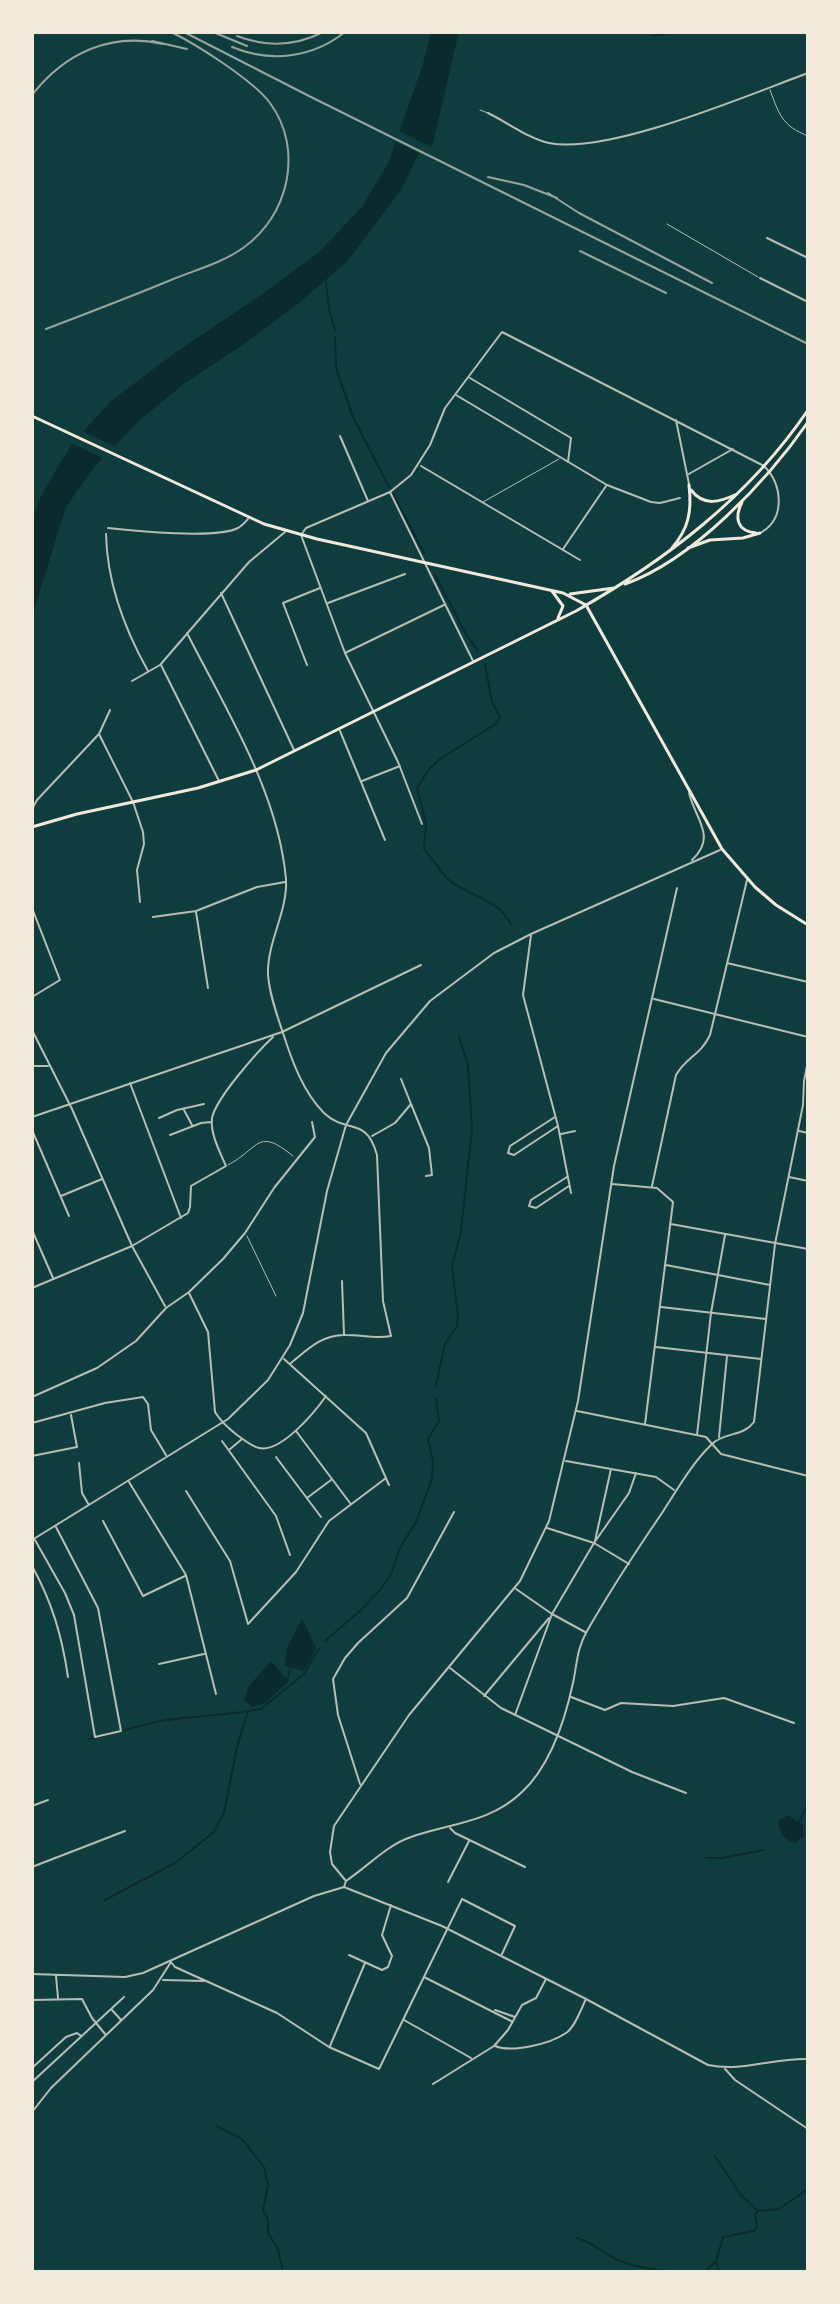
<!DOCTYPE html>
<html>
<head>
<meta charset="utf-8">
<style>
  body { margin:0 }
  #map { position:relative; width:840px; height:2304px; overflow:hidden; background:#0f3d3e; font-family:Commissioner,sans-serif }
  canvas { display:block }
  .frame { position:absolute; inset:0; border:34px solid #f1e9da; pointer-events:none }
</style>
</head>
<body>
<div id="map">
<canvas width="840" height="2304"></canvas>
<div class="frame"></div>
</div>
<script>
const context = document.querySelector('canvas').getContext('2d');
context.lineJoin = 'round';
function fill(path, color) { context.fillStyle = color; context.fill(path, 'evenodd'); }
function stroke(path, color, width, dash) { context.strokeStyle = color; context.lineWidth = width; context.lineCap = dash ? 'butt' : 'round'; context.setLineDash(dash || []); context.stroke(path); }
const water = new Path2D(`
  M431 32H459L432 147 418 155 401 190 347 262 295 306 247 342 185 383 140 420 95 466 66 507 32 616V520L42 494 71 445 111 401 176 352 258 297 318 253 362 207 389 161 422 67Z
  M302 1619 316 1647 314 1655 303 1671 285 1666 286 1650Z
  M271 1661 289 1681 265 1703 252 1707 244 1701 248 1687Z
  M788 1815 803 1825 804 1836 795 1843C783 1840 779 1832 778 1821Z`);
const pier = new Path2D(`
  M395 129 435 149 424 156 392 140Z
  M80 430 118 448 107 460 69 442Z`);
const stream = new Path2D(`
  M652 36 675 32
  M326 282 329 309 335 330
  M335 337 336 368 353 417 389 487
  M393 494 424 553
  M435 575 466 634 478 651
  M485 665 492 702 500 717 497 723 440 759 429 769 417 788 426 824 424 849C432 859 440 871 449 880 470 897 497 898 511 924
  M436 1385 445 1344 457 1326 458 1316 452 1266 461 1231 472 1129 468 1065 459 1037
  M325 1641 361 1610 380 1590 391 1574 400 1548 416 1522 432 1479 433 1461 428 1439 439 1421 436 1399
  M287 1682 290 1669
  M88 1739C114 1735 136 1725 161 1721 190 1716 219 1716 248 1711
  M799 1822 808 1804
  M706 1858H722L764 1850
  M105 1900 175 1863 214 1832 224 1813 237 1747 248 1711 261 1709 304 1674 319 1649
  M217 2126 242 2139 264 2167 268 2185 263 2211 268 2219V2233L278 2249 283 2272
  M715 2156 741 2195 758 2211
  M577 2238C591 2242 600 2250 612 2257 631 2267 655 2270 676 2272
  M716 2262 719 2272
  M705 2272 716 2261 723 2237 754 2231 757 2228 755 2214 758 2211 779 2209 808 2189`);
const service = new Path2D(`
  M770 90C779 114 782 126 808 136
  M480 110 488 113
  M667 224 758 277
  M483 502 559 459
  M228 1165C261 1147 257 1127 293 1156
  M247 1236 276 1296`);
const minor = new Path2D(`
  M488 113C505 121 531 140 549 143 608 155 748 95 808 73
  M767 238 808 258
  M760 278 808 302
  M470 378 571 438 568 462
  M456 395 607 485 651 502 660 503 680 498
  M676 420 689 484
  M340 436 368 501
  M421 466 580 560
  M687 475 733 449
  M390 492 473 661
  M108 528C134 531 217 539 238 528 242 526 245 522 248 519
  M106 534C107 581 125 630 148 671
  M563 549 606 486
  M221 593 294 750
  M328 603 405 574
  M187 633C226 710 278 791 286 879 288 911 267 942 268 974 269 993 277 1015 283 1033 292 1061 303 1092 324 1113 347 1135 366 1115 377 1155L383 1301 391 1336C375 1339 362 1335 346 1335 323 1334 308 1349 291 1363
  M345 653 444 605
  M161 665 219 781
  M307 665 283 603 320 588
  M132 681 160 665 249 562 285 532
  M340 731 385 840
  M99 734 133 802 143 832 144 844 137 870 140 902
  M362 781 400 766
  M689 793C696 821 717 836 692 860
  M32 809 37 800 99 734 110 710
  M422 824 398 762 345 653 301 535 306 528 390 492 411 475 430 445 445 408 502 332 764 466C782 484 786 517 762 532
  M32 908 60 980 32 997
  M196 912 208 988
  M153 917 196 911 257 887 285 882
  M531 935 523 995 558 1126 571 1193
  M727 963 808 982
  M654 999 808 1037
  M32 1030 72 1109 132 1246 165 1306
  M32 1066H48
  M130 1083 181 1218
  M411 1104 429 1148 432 1175 426 1176
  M184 1110 192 1125
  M32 1117 282 1032 421 965
  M555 1117 510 1146 508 1153 514 1155 558 1126
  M159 1118 177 1110 204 1104
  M32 1130 69 1216
  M799 1131 808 1133
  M561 1134 575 1131
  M170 1135 201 1123 211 1122
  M372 1136 395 1123 411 1104 401 1079
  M567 1177 531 1200 529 1206 536 1208 569 1186
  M789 1177 808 1181
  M612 1184 657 1188 673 1202 645 1424
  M652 1186 676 1075C687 1056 700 1056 710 1035L747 880
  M61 1196 102 1179
  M671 1224 808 1249
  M32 1230 53 1278
  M666 1265 770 1285
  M342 1281 344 1334
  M32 1288 132 1246 188 1213 190 1207 191 1186 226 1166C220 1152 210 1134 212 1118 216 1098 258 1051 273 1037
  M189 1293 208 1332 215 1412C221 1422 228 1428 237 1435 243 1439 251 1446 259 1448 281 1453 315 1412 326 1396
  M661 1307 766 1319
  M656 1347 761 1359
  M284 1359 366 1433 389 1485
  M32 1397 97 1368 136 1341 166 1308 189 1292 223 1259 245 1233 274 1188 315 1137 312 1122
  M577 1411 706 1437 721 1454 808 1476
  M32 1423 105 1403 143 1397 148 1404 151 1430 166 1455
  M296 1431 350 1503
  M697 1435 711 1313 725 1235
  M719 1437 727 1356
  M222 1441 276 1516 290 1555
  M229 1450 242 1439
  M32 1456 77 1447 71 1415
  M276 1457 321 1517
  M566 1461 656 1477 674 1490
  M79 1463 82 1493 89 1505
  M129 1482 186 1575 216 1694
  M186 1491 230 1561 248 1624 296 1572 329 1521 386 1478
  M307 1498 331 1480
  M103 1521 143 1596 185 1576
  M547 1528 594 1543 629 1564
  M32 1540 228 1419 268 1380 290 1345 303 1313 327 1191 346 1125 386 1053 430 1001 494 953 531 934 720 850
  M35 1540 65 1593 74 1615 95 1737 121 1731 98 1608 56 1527
  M595 1541 611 1469
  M32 1566C52 1602 62 1636 68 1677
  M516 1589 552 1614 585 1632
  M159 1664 204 1654
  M450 1668 501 1708 632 1772 686 1793
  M484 1696 549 1618
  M571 1697 605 1710 621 1703 673 1706 724 1698 794 1723
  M515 1715 552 1614 594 1543 629 1493 636 1473
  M360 1784 338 1715 333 1679 345 1658 358 1643 407 1598 454 1512
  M32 1806 48 1800
  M450 1828 455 1833 525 1867
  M32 1867 125 1831
  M346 1881 332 1864 330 1852 334 1826 409 1715 520 1581 549 1521 578 1401 614 1166 677 888
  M448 1882 469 1841
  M344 1887 346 1881C367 1867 387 1845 411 1837 451 1823 490 1823 522 1792 550 1766 565 1720 573 1683 577 1664 577 1648 587 1631 610 1591 636 1551 662 1513 677 1490 692 1463 712 1444 724 1432 743 1437 754 1422L775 1244 803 1105 804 1081 808 1061
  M349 1955 382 1970 388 1967 392 1956 382 1935 391 1905
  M32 1974 125 1977 143 1973 314 1896 344 1887 442 1926 586 1999 708 2065C742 2072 773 2058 808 2059
  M56 1976 58 1998
  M424 1977 511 2021
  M163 1980 204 1981
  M32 2000 82 1999 92 2018 105 2034
  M112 2010 121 2020
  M495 2010 515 2017
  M404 2020 471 2058
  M330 2046 365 1963
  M495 2046C512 2053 550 2044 566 2033 575 2027 581 2009 586 1999
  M32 2068 66 2037 77 2033 81 2036
  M725 2069 735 2080 808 2129
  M32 2082 124 1997
  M433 2084 494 2046 508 2030 522 2005 536 1998 546 1979
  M32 2112 51 2088 153 1990 171 1962 175 1967 277 2013 329 2047 379 2069 462 1899 515 1926 502 1954`);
const secondary = new Path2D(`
  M32 416 264 524 317 539 563 593 586 605 722 849 755 887 776 905 808 925
  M691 490C704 507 720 502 737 494
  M742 502C734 518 737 531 756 533
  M672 548C689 528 692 511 689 485
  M688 548 710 540 743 538 760 533
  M625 584C693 560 767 481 808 422
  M552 591 563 606 558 618
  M570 594 614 588
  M32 827 77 814 198 788 256 770 576 611C666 560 749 497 808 410`);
const rail = new Path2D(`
  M184 32 309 96 808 344
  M213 32 247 46
  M237 36C266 47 294 47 323 32
  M152 41 187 49
  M232 47C271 63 312 58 345 32
  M32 95C65 53 110 32 163 44
  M488 177 524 185 557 198
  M548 193 579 213 712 283
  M580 251 666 293
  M46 329C88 313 130 297 171 280 195 270 222 263 243 248 289 216 304 149 270 103 254 81 196 44 171 32`);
fill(water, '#0a2a2b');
fill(pier, '#0f3d3e');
stroke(stream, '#0a2a2b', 2);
stroke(service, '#b8beb3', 1);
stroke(minor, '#b8beb3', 2);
stroke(secondary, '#f1e9da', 3);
stroke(rail, '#97a49c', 2);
</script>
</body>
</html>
